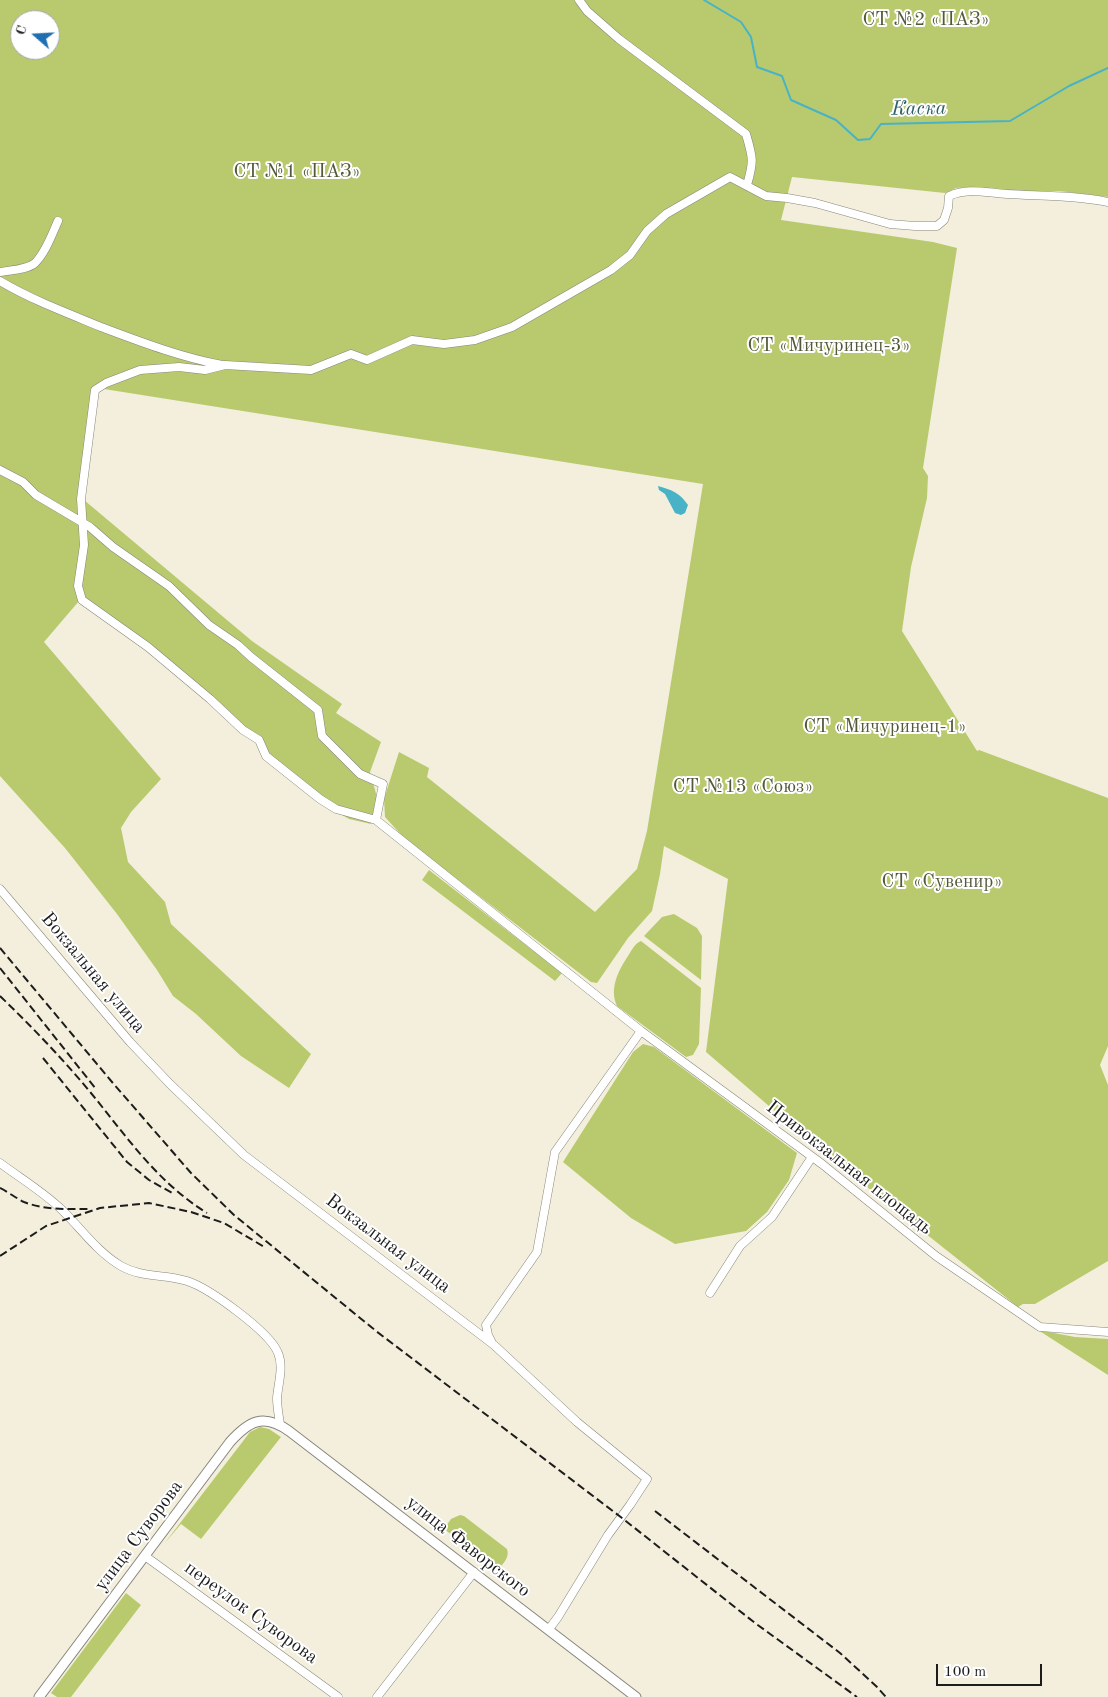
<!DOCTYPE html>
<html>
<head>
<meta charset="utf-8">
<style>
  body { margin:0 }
  #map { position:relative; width:1108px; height:1697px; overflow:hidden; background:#f3efdc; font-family:"Old Standard TT",serif }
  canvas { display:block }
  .north { position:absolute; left:10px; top:10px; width:50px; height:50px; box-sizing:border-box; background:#fff; border:1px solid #a4a4a4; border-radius:50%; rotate:289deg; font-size:14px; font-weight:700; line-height:20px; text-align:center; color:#1c1c1c }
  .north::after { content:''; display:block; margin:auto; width:18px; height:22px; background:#1f6fb2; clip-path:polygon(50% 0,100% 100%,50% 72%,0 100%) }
  .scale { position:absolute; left:936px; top:1664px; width:106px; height:22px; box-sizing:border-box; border:2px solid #1c1c1c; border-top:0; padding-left:6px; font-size:15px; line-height:18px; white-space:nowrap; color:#1c1c1c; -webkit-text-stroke:4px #fff; paint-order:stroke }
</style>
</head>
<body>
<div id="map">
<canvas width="1108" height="1697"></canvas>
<div class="north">С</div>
<div class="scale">100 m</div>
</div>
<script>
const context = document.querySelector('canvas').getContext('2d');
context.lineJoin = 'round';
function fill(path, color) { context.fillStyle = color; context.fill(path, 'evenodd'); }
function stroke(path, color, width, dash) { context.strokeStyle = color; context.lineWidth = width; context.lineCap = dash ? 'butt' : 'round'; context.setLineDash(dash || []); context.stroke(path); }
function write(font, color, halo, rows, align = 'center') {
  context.font = font + ' "Old Standard TT",serif'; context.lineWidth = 4; context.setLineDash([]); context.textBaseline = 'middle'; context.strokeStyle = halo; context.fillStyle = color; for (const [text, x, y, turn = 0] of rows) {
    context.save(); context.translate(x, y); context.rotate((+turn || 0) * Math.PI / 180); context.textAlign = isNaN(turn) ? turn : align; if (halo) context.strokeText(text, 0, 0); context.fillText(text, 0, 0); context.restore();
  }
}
const green = new Path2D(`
  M0 0H1108V197L1059 191H997L971 187 956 188 945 193 792 177 781 220 933 242 957 248 923 468 928 476 927 498 911 567 902 631 977 751 979 750 1108 798V1046L1100 1065 1108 1085V1261L1035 1304H1023L1018 1307 867 1187 835 1157 797 1130 706 1052 728 879 664 846 660 874 652 911 628 938 597 983 591 982 405 839 385 817 384 799 399 752 429 768 427 777 595 912 637 869 647 831 703 484 104 389 98 393 84 500 252 641 342 704 336 713 381 742 370 772 377 797 371 824 349 819 316 800 257 741 146 648 79 601 44 642 161 779 131 812 121 828 128 862 165 902 171 924 311 1054 289 1088 241 1056 196 1014 173 996 157 970 117 914 65 848 0 776ZM20 20H50V50H20Z
  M429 870 562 973 555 981 422 880Z
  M674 914 697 928 702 936 701 980 644 936 662 917Z
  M641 941 701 988 699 1044 693 1055 686 1057 617 1006C609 989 618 971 628 956 632 950 634 944 641 941Z
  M643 1044 654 1047 797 1153 789 1180 767 1212 746 1231 675 1244 631 1218 563 1162 633 1052Z
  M1038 1330 1075 1337 1108 1339V1375Z
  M260 1427 269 1429 281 1437 201 1539 181 1524 164 1544 250 1432Z
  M460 1515 464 1516 507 1549C510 1558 503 1563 498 1570L444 1529 451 1519Z
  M126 1593 141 1605 71 1697H57L51 1693Z`);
const water = new Path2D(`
  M658 486C672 490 680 493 688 505L685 513 681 515 675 513 665 494 659 490Z`);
const stream = new Path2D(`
  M704 0 741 22 751 37 757 67 782 76 791 100 836 120 858 140 870 139 881 124 1010 121 1069 86 1108 68`);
const minor = new Path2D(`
  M579 0 587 11 619 39 746 134C753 158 754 161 747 185
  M1108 202C1075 195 1040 196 1007 194 987 193 968 187 949 196L948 208 944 220 937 226H915L890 224 815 203 787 198 766 196 730 177 666 214 647 231 630 255 611 270 512 327 475 340 444 344 412 340 367 360 351 354 311 370 225 365 205 370 179 367 140 370 106 383 95 390 81 499 84 545 78 586 82 600 148 647 210 699 243 730 259 740 266 756 320 799 336 809 376 820 641 1031 822 1164 936 1256 1040 1327 1108 1332
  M0 272C10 270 27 270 35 263 46 252 52 234 58 221
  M0 281C32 300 67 313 101 327 141 342 180 357 222 365
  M0 470 23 482 36 495 90 527 113 547 169 586 209 625 238 645 251 657 318 710 322 736 360 774 383 784 376 820
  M0 889 130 1042 170 1084 244 1155 494 1345 577 1422 647 1479 630 1505 608 1535 558 1617 549 1629
  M0 1163C20 1178 42 1191 61 1209 81 1228 96 1251 121 1266 142 1278 165 1274 187 1281 209 1288 270 1332 278 1353 284 1367 278 1384 277 1398 277 1407 279 1416 280 1425
  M710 1293 740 1246 772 1217 812 1157
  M492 1343 488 1335 486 1325 537 1252 555 1152 641 1031
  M145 1556 338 1697
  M377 1697 474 1572`);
const tertiary = new Path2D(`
  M39 1697 230 1442C249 1421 263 1413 289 1431L636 1697`);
const rail = new Path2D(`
  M0 948 112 1082 191 1173 234 1215 376 1331 622 1518 755 1623 857 1697
  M0 968 96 1089
  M0 996C32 1027 62 1058 91 1093 126 1136 158 1183 207 1213
  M43 1058 127 1162 149 1180 174 1194
  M0 1188C8 1192 16 1198 24 1202 44 1210 67 1209 88 1209
  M0 1256 46 1226 100 1208 149 1203 191 1212 224 1223 266 1248
  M655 1511 840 1653 876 1686 886 1697`);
const parkNames = [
  ["СТ №2 «ПАЗ»",926,20],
  ["СТ №1 «ПАЗ»",297,172],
  ["СТ «Мичуринец-3»",829,346],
  ["СТ «Мичуринец-1»",885,727],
  ["СТ №13 «Союз»",743,787],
  ["СТ «Сувенир»",942,882]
];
const streetNames = [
  ["Вокзальная улица",93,973,50],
  ["Привокзальная площадь",849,1168,38],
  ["Вокзальная улица",388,1244,37],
  ["улица Суворова",139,1536,-53],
  ["улица Фаворского",468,1547,38],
  ["переулок Суворова",251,1613,36]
];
const waterNames = [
  ["Каска",919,109,-1]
];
fill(green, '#b8ca6d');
fill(water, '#48b2c6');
stroke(stream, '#48b2c6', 2);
stroke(minor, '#88867c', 9);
stroke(tertiary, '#88867c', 11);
stroke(minor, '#fff', 8);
stroke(tertiary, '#fff', 9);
stroke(rail, '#1c1c1c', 2, [8, 4]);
write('19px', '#535938', '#fff', parkNames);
write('19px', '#1c1c1c', '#fff', streetNames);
write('italic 20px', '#306068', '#fff', waterNames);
</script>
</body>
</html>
